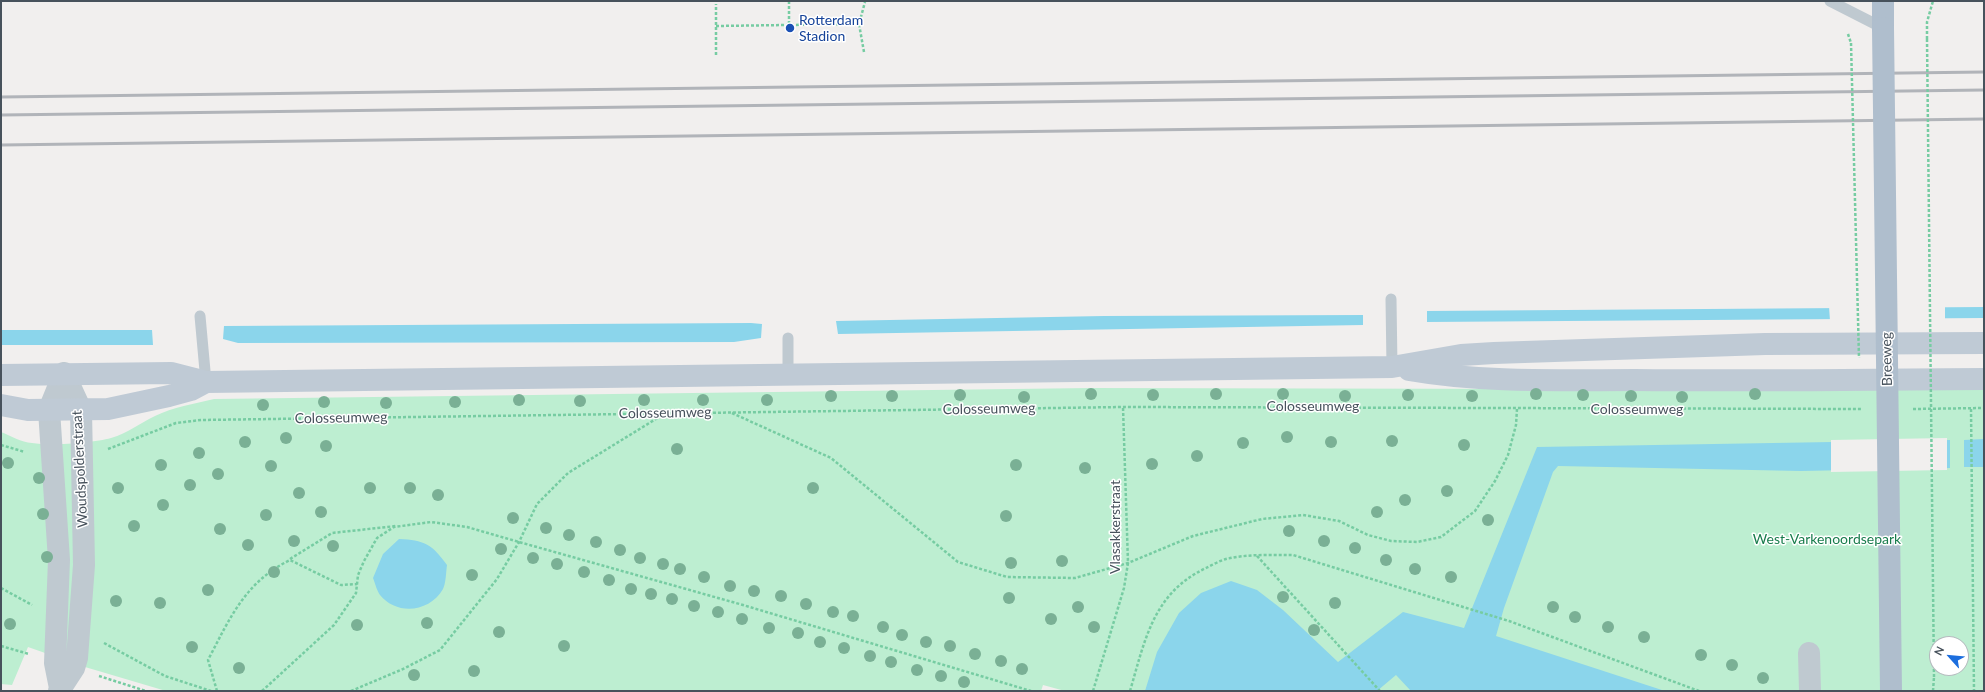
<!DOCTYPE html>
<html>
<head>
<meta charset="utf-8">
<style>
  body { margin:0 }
  #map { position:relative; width:1985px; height:692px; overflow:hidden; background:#f1efee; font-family:Lato,sans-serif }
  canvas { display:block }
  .frame { position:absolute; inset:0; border:2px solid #47525c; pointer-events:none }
  .north { position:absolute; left:1929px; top:636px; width:40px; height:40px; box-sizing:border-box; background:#fff; border:1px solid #b5babe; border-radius:50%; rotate:297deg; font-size:11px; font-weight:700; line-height:16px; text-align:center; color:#47525c }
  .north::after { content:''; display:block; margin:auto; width:14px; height:18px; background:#1c6ede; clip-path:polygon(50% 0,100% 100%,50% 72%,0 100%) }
</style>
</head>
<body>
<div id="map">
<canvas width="1985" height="692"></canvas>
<div class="frame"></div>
<div class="north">N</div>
</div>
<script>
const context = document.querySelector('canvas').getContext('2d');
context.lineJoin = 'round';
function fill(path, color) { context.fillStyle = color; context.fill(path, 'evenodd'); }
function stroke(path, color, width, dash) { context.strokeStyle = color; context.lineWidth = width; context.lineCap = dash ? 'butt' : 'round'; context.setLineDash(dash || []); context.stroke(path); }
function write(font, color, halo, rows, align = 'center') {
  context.font = font + ' Lato,sans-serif'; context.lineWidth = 3; context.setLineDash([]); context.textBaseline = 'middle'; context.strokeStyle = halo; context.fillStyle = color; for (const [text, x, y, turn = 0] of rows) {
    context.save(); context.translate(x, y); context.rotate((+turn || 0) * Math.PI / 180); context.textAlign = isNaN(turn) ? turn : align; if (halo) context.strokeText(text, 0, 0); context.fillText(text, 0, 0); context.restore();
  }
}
const green = new Path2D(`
  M1984 386V691H1065L1043 685 1041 691H166L85 667 28 647 12 685 1 684V432C11 436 21 442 32 443 51 446 93 443 111 438 128 433 140 423 155 416 173 407 194 404 214 399L1092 388 1545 389ZM1937 644H1961V668H1937Z`);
const water = new Path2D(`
  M1984 307V318L1427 322V311Z
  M1363 315V325L838 334 836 321 1104 316Z
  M751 323 762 324 761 338 734 342 238 343 223 339 224 326Z
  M1 330H152L153 345H1Z
  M1984 439V467H1964V440Z
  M1950 440V468L1801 471 1558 466 1553 472 1504 608 1496 636 1665 691H1411L1396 675 1377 691H1145L1157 652 1179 613 1201 593 1231 581 1257 590 1283 610 1338 662 1403 612 1464 628 1537 447Z
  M399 539C424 540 432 544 447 565 446 572 446 583 443 589 430 612 397 616 380 595 377 591 375 583 373 578L383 554Z`);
const pier = new Path2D(`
  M1945 305V320L1830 321 1829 306Z
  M1947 438V470L1831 472V440Z`);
const path = new Path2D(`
  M789 1V25
  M716 26 859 24
  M1848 34 1851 43
  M1927 39V22L1933 1
  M864 52 859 24 865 2
  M716 55V4
  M1913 409 1984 408
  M1971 409 1974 691
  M732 413 831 458 958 562 1007 577 1075 578 1128 563 1193 536 1262 519 1303 515 1339 521 1368 535 1391 541 1417 542 1441 537 1475 511 1495 481 1508 455 1516 425 1517 409
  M1 445 25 452
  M108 449 176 423 201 420 1123 407 1862 409
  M1257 556 1380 691
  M290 559 332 533 396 526
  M1 588 32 605
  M104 643 165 676 211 691
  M1 646 29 654
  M99 676 146 691
  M217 691 208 660C230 618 245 582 290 560L341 585 357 584
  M262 691 334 625 356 593 358 575 364 561 377 538 394 527 431 522 467 527 519 542 743 605 1031 691
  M351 691 403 669 440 650 497 579 519 542 537 504 568 473 664 414
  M1093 691 1124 588 1128 563 1123 407
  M1130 691C1145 640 1153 593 1206 568 1212 565 1219 561 1226 559 1247 554 1271 555 1293 555L1509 621 1699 691
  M1933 691 1934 677`);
const lane = new Path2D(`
  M1830 1 1883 28
  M1391 299 1392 367
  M200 316 206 382
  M788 338V374`);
const street = new Path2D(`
  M1809 653 1810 691
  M60 688 55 663 59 560 49 410 64 373
  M59 691 74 668 77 658 84 565 81 410 64 373`);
const secondary = new Path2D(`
  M1409 370C1483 383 1560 380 1635 380 1752 381 1868 380 1984 379
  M1 375 171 373 206 382 1392 367 1461 355 1494 353 1765 344 1984 343
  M1 405 28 410 108 409 169 396 191 390 206 382`);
const primary = new Path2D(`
  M1883 1V28`);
const rail = new Path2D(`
  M1 97 1984 72
  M1 115 1984 90
  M1 145 1984 119`);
const pathBridge = new Path2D(`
  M1927 39 1934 677
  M1851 43 1859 358`);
const primaryBridge = new Path2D(`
  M1883 28 1891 691`);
const trees = [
  [1091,394],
  [1216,394],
  [1283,394],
  [1536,394],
  [1755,394],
  [960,395],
  [1153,395],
  [1408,395],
  [1583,395],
  [831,396],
  [892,396],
  [1345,396],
  [1472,396],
  [1631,396],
  [1024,397],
  [1682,397],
  [519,400],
  [644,400],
  [703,400],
  [767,400],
  [580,401],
  [324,402],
  [455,402],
  [386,403],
  [263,405],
  [1287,437],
  [286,438],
  [1392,441],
  [245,442],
  [1331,442],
  [1243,443],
  [1464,445],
  [326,446],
  [677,449],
  [199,453],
  [1197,456],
  [8,463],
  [1152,464],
  [161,465],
  [1016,465],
  [271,466],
  [1085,468],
  [218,474],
  [39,478],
  [190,485],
  [118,488],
  [370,488],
  [410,488],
  [813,488],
  [1447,491],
  [299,493],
  [438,495],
  [1405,500],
  [163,505],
  [321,512],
  [1377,512],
  [43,514],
  [266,515],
  [1006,516],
  [513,518],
  [1488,520],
  [134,526],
  [546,528],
  [220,529],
  [1289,531],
  [569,535],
  [294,541],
  [1324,541],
  [596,542],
  [248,545],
  [333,546],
  [1355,548],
  [501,549],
  [620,550],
  [47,557],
  [533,558],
  [640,558],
  [1386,560],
  [1062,561],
  [1011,563],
  [557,564],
  [663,564],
  [680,569],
  [1415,569],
  [274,572],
  [584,572],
  [472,575],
  [704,577],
  [1451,577],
  [609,580],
  [730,586],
  [631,589],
  [208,590],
  [754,591],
  [651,594],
  [781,596],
  [1283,597],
  [1009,598],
  [672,599],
  [116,601],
  [160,603],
  [1335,603],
  [806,604],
  [694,606],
  [1078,607],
  [1553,607],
  [718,612],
  [833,612],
  [853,616],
  [1575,617],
  [742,619],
  [1051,619],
  [427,623],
  [10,624],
  [357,625],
  [883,627],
  [1094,627],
  [1608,627],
  [769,628],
  [1314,630],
  [499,632],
  [798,633],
  [902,635],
  [1644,637],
  [820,642],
  [926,642],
  [564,646],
  [950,646],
  [192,647],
  [844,648],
  [975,654],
  [1701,655],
  [870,656],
  [1001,661],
  [891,662],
  [1732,665],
  [239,668],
  [1022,669],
  [917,670],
  [474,671],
  [414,675],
  [941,676],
  [1763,678],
  [964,682]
];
const markers = [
  [790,28,5,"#1a4fb4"]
];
const transitNames = [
  ["Rotterdam",799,20],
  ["Stadion",799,36]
];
const streetNames = [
  ["Breeweg",1887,359,-91],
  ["Colosseumweg",1313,406],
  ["Colosseumweg",989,409,-1],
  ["Colosseumweg",1637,409],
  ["Colosseumweg",665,413,-1],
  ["Colosseumweg",341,418,-1],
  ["Woudspolderstraat",80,469,-93],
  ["Vlasakkerstraat",1115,527,-90]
];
const parkNames = [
  ["West-Varkenoordsepark",1827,539]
];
fill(green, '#bdeed1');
fill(water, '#8bd5eb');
fill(pier, '#f1efee');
stroke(path, '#76cca2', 2.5, [3, 2]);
stroke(lane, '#bfc9d0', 11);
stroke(street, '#bfc9d0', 22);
stroke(secondary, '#bfcad5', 22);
stroke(primary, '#afbecd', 22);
stroke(rail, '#b1b4b9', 3);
stroke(pathBridge, '#76cca2', 2.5, [3, 2]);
stroke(primaryBridge, '#afbecd', 22);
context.fillStyle = '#7ab095';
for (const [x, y] of trees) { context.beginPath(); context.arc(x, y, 6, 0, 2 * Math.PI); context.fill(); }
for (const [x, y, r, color] of markers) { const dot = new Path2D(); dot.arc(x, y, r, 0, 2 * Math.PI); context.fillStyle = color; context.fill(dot); stroke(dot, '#fff', 1.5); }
write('14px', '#164399', '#fff', transitNames, 'left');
write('14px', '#47525c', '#fff', streetNames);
write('14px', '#187c4c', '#fff', parkNames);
</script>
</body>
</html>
